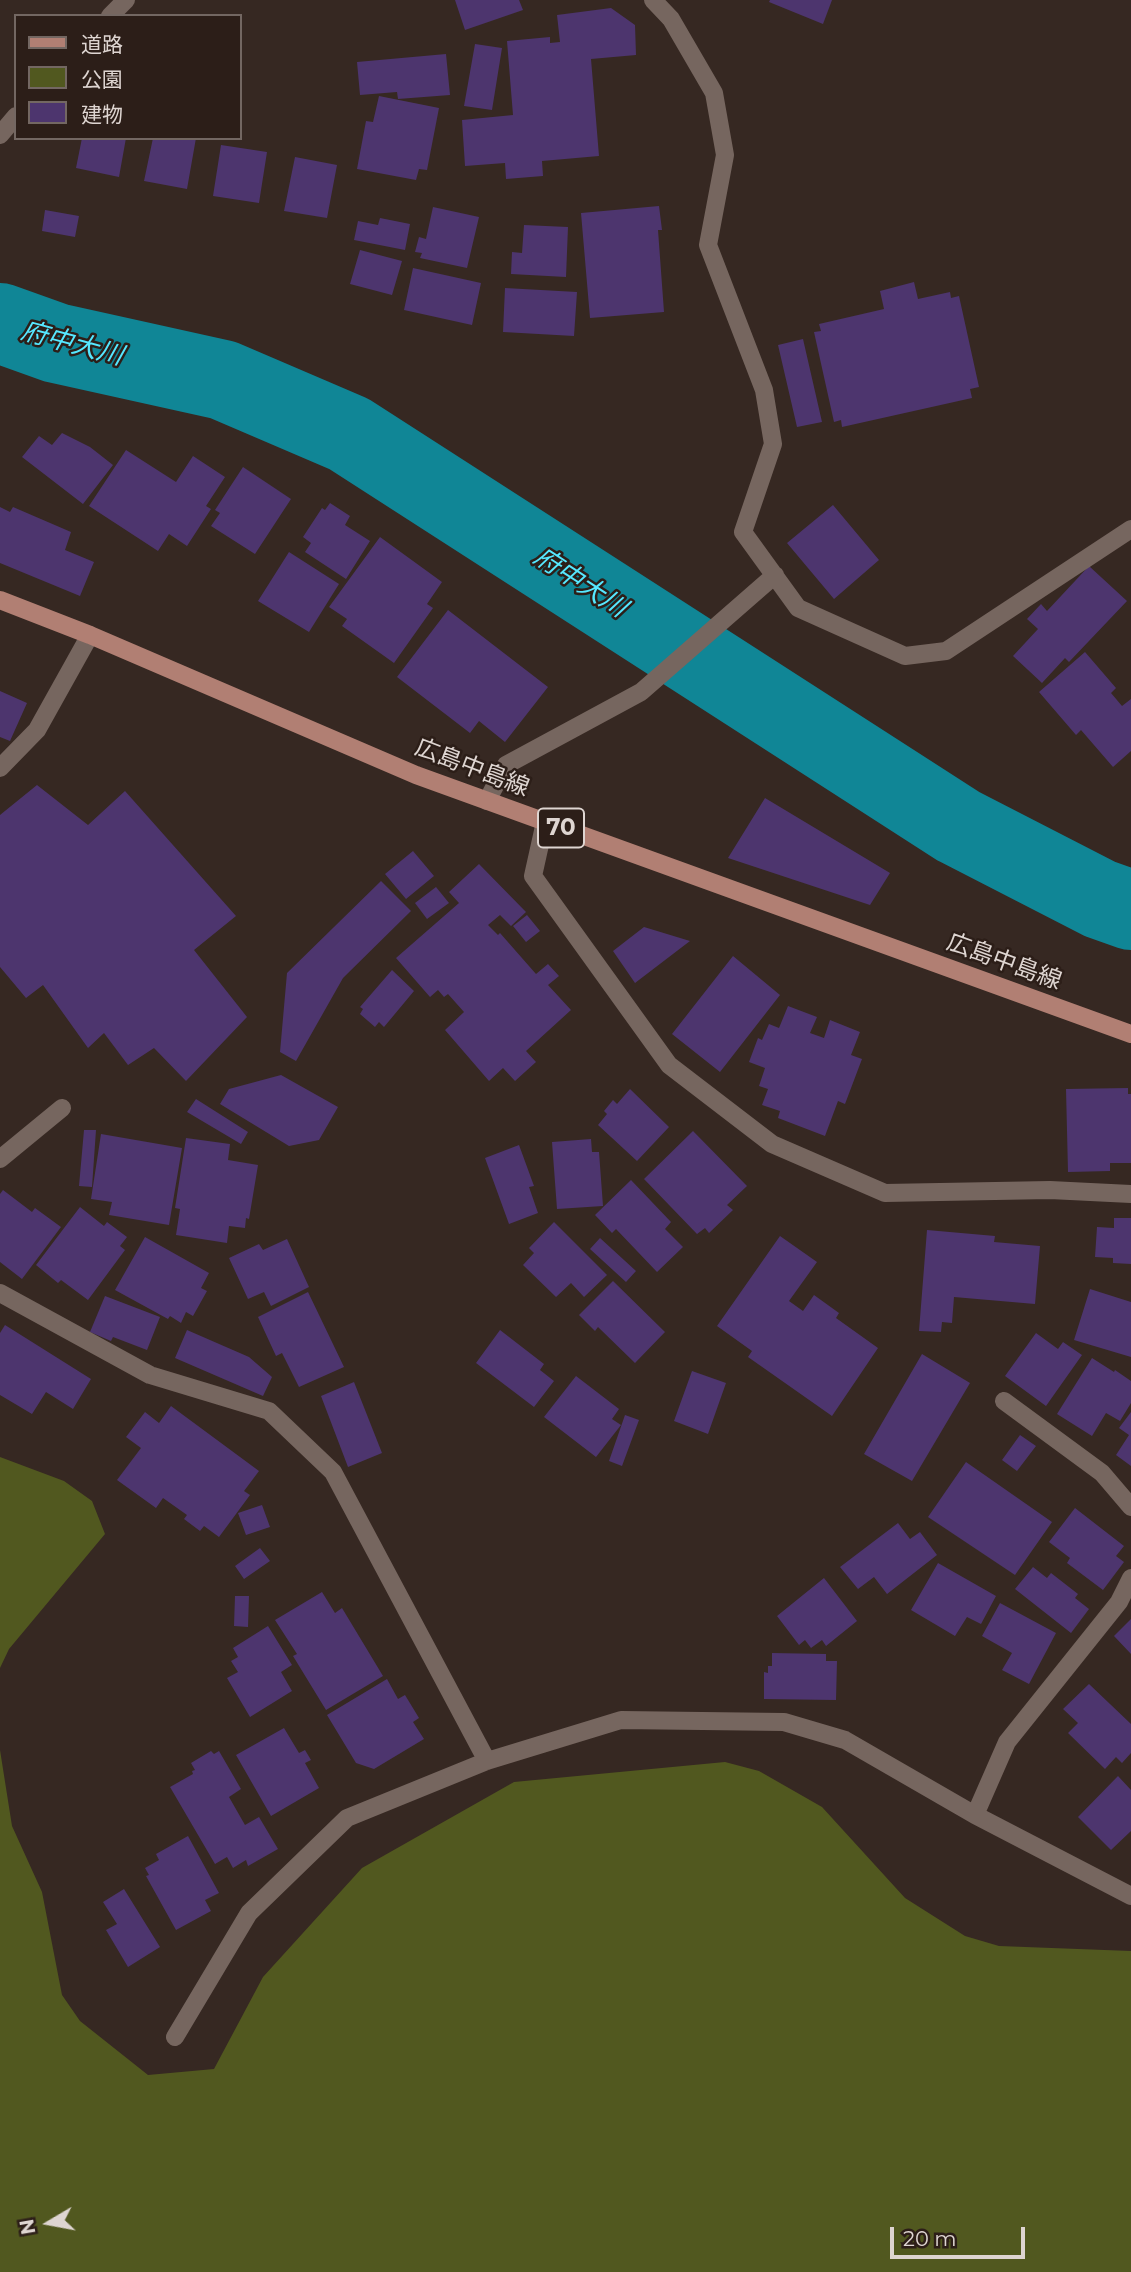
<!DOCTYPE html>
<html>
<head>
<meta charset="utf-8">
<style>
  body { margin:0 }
  #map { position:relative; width:1131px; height:2272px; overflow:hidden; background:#362822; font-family:Montserrat,"Noto Sans JP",sans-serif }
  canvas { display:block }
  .legend { position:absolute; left:14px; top:14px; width:228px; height:126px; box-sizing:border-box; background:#2c1e18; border:2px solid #736762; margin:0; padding:9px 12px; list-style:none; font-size:21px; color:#ded5d1 }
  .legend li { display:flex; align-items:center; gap:14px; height:35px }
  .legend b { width:35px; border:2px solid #736762 }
  .north { position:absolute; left:14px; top:2188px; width:70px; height:70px; -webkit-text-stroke:5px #2c1e18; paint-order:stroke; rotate:260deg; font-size:19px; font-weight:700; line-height:28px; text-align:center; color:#ded5d1 }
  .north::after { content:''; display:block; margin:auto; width:24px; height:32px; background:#ded5d1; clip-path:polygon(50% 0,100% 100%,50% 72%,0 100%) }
  .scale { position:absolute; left:890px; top:2227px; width:135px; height:32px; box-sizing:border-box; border:4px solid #ded5d1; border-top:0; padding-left:9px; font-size:21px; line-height:24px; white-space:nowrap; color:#ded5d1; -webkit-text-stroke:5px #2c1e18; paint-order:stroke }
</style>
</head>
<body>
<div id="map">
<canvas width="1131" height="2272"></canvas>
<ul class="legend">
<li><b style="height:9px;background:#b17f73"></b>道路</li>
<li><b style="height:19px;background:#51581f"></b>公園</li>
<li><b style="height:19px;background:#4d356e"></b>建物</li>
</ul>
<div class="north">N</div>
<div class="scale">20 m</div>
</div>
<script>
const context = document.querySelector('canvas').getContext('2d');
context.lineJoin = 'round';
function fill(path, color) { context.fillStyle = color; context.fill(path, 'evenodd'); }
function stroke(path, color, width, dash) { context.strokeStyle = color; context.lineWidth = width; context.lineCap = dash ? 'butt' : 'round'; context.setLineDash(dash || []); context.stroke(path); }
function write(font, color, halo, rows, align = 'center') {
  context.font = font + ' Montserrat,"Noto Sans JP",sans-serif'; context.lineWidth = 5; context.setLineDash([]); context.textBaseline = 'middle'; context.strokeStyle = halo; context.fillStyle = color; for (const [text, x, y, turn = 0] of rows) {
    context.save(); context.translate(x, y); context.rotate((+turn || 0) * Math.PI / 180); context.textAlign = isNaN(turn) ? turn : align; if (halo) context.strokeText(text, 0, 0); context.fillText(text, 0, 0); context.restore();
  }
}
const green = new Path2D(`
  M0 1457 64 1481 92 1501 105 1534 9 1649 0 1668Z
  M0 1750 12 1826 42 1892 62 1995 80 2021 148 2075 214 2069 263 1977 362 1868 514 1782 725 1762 759 1771 822 1807 905 1898 965 1936 999 1946 1131 1951V2272H0Z`);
const river = new Path2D(`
  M0 323 56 343 223 380 349 434 958 826 1100 899 1131 910`);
const building = new Path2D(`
  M455 0H519L523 10 465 30Z
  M770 0H832L823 24 769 2Z
  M611 8 635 25 636 55 591 59 599 156 542 161 543 176 506 179 505 163 465 166 462 120 513 115 507 41 550 37V43L560 42 557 15Z
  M475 44 502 48 492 110 464 106Z
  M446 54 450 95 398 99 397 92 360 95 357 62Z
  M379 96 439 108 427 170 419 169 416 180 357 169 366 121 373 122Z
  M82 138H126L119 177 76 168Z
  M153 138H196L187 189 144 181Z
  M221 145 267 152 259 203 213 196Z
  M295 157 337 165 327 218 284 211Z
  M659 206 662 230H658L664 312 590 318 581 213Z
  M433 207 479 217 467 268 420 258 422 253 415 252 419 237 426 239Z
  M45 210 79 216 75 237 42 231Z
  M380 218 410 224 405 250 354 240 358 221 378 225Z
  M524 225 568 227 566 277 511 274 512 252 522 253Z
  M360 250 402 261 392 295 350 284Z
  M413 268 481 283 472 325 404 310Z
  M914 282 918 299 950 292 951 298 959 296 979 387 970 389 972 398 842 427 841 420 834 422 814 332 821 331 819 324 884 309 880 291Z
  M505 288 577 292 574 336 503 332Z
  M803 339 822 422 797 427 778 345Z
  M62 433 90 447 113 465 83 504 22 457 39 436 52 445Z
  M126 450 176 482 193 456 225 477 206 506 211 509 187 546 169 534 158 551 89 506Z
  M243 467 291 499 255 554 211 526 220 513 215 510Z
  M330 503 350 516 345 525 370 541 346 579 305 552 311 543 303 537 322 508 325 510Z
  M833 505 879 560 834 599 787 543Z
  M0 507 10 512 13 507 71 532 65 550 94 562 80 596 0 563Z
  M380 537 442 582 427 604 433 608 394 663 342 626 347 619 329 607Z
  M289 552 339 584 309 632 258 601Z
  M1089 566 1127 601 1069 662 1065 658 1042 683 1013 656 1038 629 1027 619 1041 604 1047 611Z
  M448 610 548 687 505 742 479 721 470 733 397 677Z
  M1085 652 1116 688 1111 693 1122 706 1131 699V751L1113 767 1081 730 1076 735 1039 692Z
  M0 691 27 703 10 741 0 737Z
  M37 785 88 825 125 791 236 916 194 950 247 1017 186 1081 154 1048 128 1065 104 1033 88 1048 43 985 26 998 0 967V815Z
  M765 798 890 873 870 905 728 858Z
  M413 851 434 876 406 899 385 874Z
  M479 864 526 912 511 926 500 915 488 925 498 935 500 933 536 974 548 964 559 976 548 985 571 1010 526 1051 536 1062 515 1081 503 1068 489 1081 445 1030 464 1012 448 994 444 997 438 990 430 997 396 958 459 903 449 892Z
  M381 881 411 911 343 978 296 1061 280 1052 287 973Z
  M436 887 449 903 427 919 415 903Z
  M527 915 540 931 526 942 513 926Z
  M644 927 690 941 635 983 613 951Z
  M733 956 780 995 720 1072 672 1034Z
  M392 970 414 991 384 1027 379 1022 375 1027 360 1014 363 1009 360 1007Z
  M788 1006 817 1017 810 1033 824 1038 830 1020 860 1032 851 1055 862 1059 845 1104 838 1101 825 1136 778 1118 780 1111 762 1105 768 1089 759 1086 765 1068 749 1062 758 1038 762 1040 769 1024 779 1028Z
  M281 1075 338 1107 319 1140 289 1146 220 1104 229 1089Z
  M1128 1088V1094H1131V1163H1110V1171L1068 1172 1066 1089Z
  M630 1089 669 1127 637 1161 598 1125 607 1114 604 1111 613 1100 617 1104Z
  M196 1099 248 1132 241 1144 187 1112Z
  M84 1130H96L92 1187 79 1186Z
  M693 1131 747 1186 727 1205 733 1210 709 1233 705 1228 697 1234 644 1179Z
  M101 1134 182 1148 169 1225 109 1215 112 1202 91 1199Z
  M186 1138 230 1144 228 1160 258 1165 249 1219 246 1218 245 1228 229 1226 227 1243 176 1235 180 1209 175 1208Z
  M591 1139 592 1152H599L603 1206 557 1209 552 1142Z
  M519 1145 534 1186 529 1187 538 1213 509 1224 485 1158Z
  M631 1180 671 1222 665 1229 683 1247 657 1272 616 1229 612 1233 595 1215Z
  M3 1190 32 1212 35 1208 61 1227 22 1279 0 1262V1194Z
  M80 1207 104 1226 107 1222 127 1237 120 1246 125 1250 88 1300 61 1280 58 1283 36 1265Z
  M1114 1218H1131V1264L1113 1263V1258L1095 1257 1097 1227 1114 1228Z
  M554 1222 607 1275 584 1297 571 1283 556 1297 523 1265 534 1253 529 1248Z
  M927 1230 995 1236 994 1242 1040 1246 1035 1304 954 1297 952 1323 942 1322 941 1332 919 1331Z
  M780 1236 817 1262 789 1301 803 1311 814 1295 839 1313 836 1318 878 1348 832 1416 748 1357 752 1351 717 1326Z
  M145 1237 209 1273 201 1288 207 1291 193 1316 186 1312 181 1323 170 1316 168 1319 115 1290Z
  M600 1238 636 1271 626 1282 590 1249Z
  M287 1239 309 1287 271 1306 264 1292 248 1299 229 1258 259 1244 263 1250Z
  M613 1281 665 1332 635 1363 598 1327 595 1331 579 1315Z
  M1090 1289 1131 1302V1357L1074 1340Z
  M308 1292 344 1367 299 1387 282 1353 276 1356 258 1317Z
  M105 1296 160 1317 147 1350 113 1337 111 1341 90 1332Z
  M5 1325 91 1379 73 1409 46 1392 32 1414 0 1395V1333Z
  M187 1330 249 1357 272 1377 263 1396 175 1358Z
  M500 1330 544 1364 540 1370 554 1381 534 1407 476 1363Z
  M1036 1333 1058 1349 1063 1342 1082 1355 1046 1406 1005 1376Z
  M922 1354 970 1383 912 1481 864 1454Z
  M1092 1358 1114 1372 1115 1370 1131 1381V1403L1120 1421 1106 1413 1092 1436 1057 1414Z
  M692 1371 726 1383 708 1434 674 1421Z
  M576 1376 619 1409 612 1419 621 1425 596 1457 544 1417Z
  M354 1382 382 1453 348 1467 321 1396Z
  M171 1406 259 1471 244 1491 250 1495 219 1537 204 1526 200 1531 184 1519 187 1515 163 1498 156 1508 117 1480 141 1448 126 1437 145 1412 159 1423Z
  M1131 1412V1466L1116 1455 1129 1435 1119 1428Z
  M625 1415 639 1420 622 1466 609 1461Z
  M1020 1435 1036 1446 1017 1471 1002 1460Z
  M966 1462 1052 1522 1015 1575 928 1517Z
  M262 1505 270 1527 246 1535 238 1513Z
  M1075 1508 1124 1546 1116 1556 1124 1562 1103 1590 1067 1563 1070 1558 1049 1542Z
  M898 1523 910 1539 920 1532 937 1555 887 1594 874 1577 858 1589 840 1567Z
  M260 1548 270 1561 244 1579 235 1566Z
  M938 1563 996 1596 981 1624 967 1617 955 1636 911 1610Z
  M1033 1567 1047 1578 1051 1573 1078 1594 1075 1598 1089 1609 1071 1633 1015 1589Z
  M824 1578 857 1621 826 1646 822 1640 811 1648 805 1640 799 1645 777 1616Z
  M322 1592 335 1613 342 1608 383 1676 326 1710 293 1656 297 1654 275 1620Z
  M235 1596H249L248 1627 234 1626Z
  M1000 1603 1056 1633 1029 1684 1002 1670 1012 1653 982 1636Z
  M1131 1619V1654L1114 1636Z
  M268 1626 292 1665 281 1672 292 1691 250 1717 227 1678 238 1672 231 1661 238 1657 233 1648Z
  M772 1653 826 1654V1661H837L836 1700 764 1699V1672L768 1673V1666H772Z
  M387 1679 398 1699 405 1695 419 1718 413 1722 424 1739 374 1769 356 1763 327 1715Z
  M1089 1684 1131 1724V1753L1122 1763 1116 1757 1105 1769 1068 1733 1078 1723 1063 1709Z
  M284 1728 299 1753 305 1750 311 1760 305 1763 319 1788 271 1816 236 1755Z
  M211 1751 214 1754 219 1751 241 1789 229 1797 245 1825 259 1817 278 1849 248 1866 246 1860 233 1868 227 1857 215 1864 170 1787 193 1774 192 1771 195 1770 191 1763Z
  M1118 1776 1131 1790V1831L1111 1850 1078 1817Z
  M188 1836 219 1893 205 1900 211 1911 176 1930 146 1876 149 1875 145 1868 159 1860 156 1854Z
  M124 1889 160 1947 128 1967 106 1930 117 1924 103 1902Z`);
const minor = new Path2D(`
  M653 0 671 19 714 93 725 155 708 245 764 390 773 444 743 532 798 608 905 656 946 651 1131 529
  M0 768 37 730 90 635
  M487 801 506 765 641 692 775 575
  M545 822 533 876 669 1065 772 1144 885 1193 1050 1190 1131 1194
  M0 1159 62 1108
  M0 1293 150 1375 269 1411 333 1472 487 1761
  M1004 1401 1102 1473 1131 1507
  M975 1815 1007 1742 1119 1602 1131 1578
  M175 2037 249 1913 347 1818 487 1761 621 1720 784 1722 845 1740 975 1815 1131 1896`);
const tertiary = new Path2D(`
  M110 16 126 0
  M0 135 16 116`);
const primary = new Path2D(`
  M0 600 90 635 416 775 1131 1034`);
const shields = [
  [561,828,46]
];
const shieldNames = [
  ["70",561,828]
];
const streetNames = [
  ["広島中島線",472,768,21],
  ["広島中島線",1004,962,20]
];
const waterNames = [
  ["府中大川",72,344,15],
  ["府中大川",580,583,33]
];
fill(green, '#51581f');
stroke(river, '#108696', 80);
fill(building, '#4d356e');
stroke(minor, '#76665f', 18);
stroke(tertiary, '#76665f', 18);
stroke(primary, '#b17f73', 18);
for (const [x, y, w] of shields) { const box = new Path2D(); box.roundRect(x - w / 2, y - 19.5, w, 39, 5); context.fillStyle = '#2c1e18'; context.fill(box); stroke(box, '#ded5d1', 2); }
write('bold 23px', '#ded5d1', null, shieldNames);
write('24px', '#ded5d1', '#2c1e18', streetNames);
write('italic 26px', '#56e8ff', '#2c1e18', waterNames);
</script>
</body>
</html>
